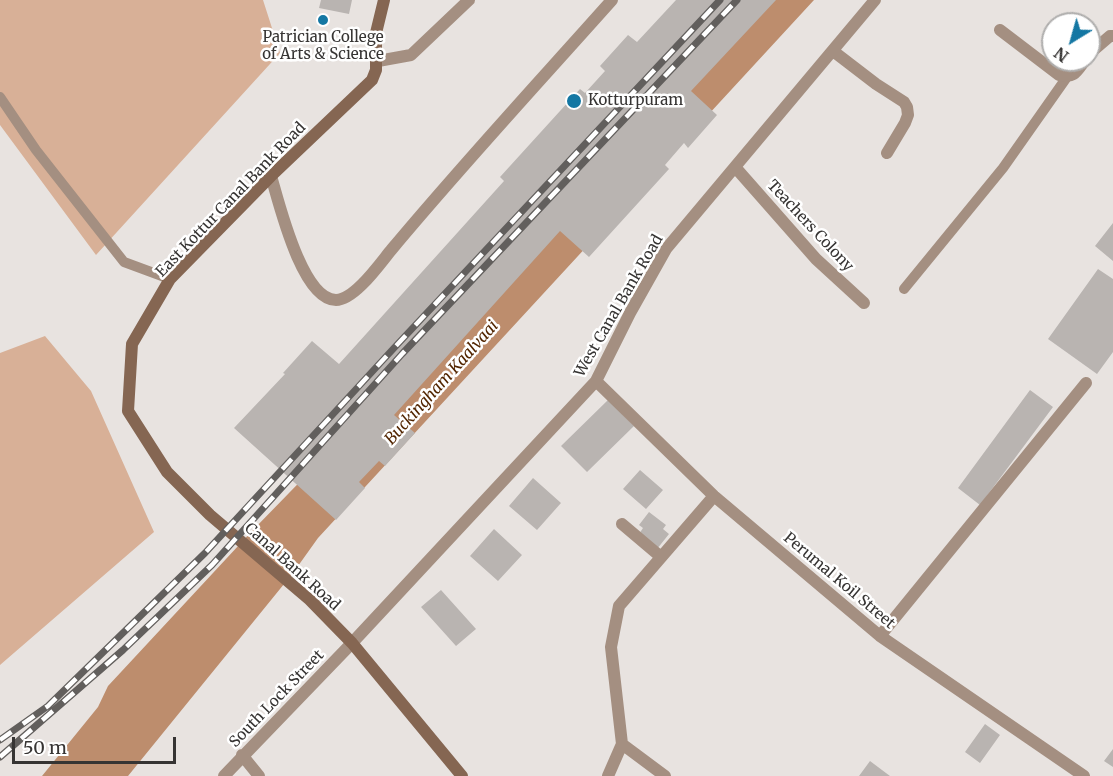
<!DOCTYPE html>
<html>
<head>
<meta charset="utf-8">
<style>
  body { margin:0 }
  #map { position:relative; width:1113px; height:776px; overflow:hidden; background:#e8e3e0; font-family:Merriweather,serif }
  canvas { display:block }
  .north { position:absolute; left:1041px; top:12px; width:60px; height:60px; box-sizing:border-box; background:#fff; border:2px solid #afaead; border-radius:50%; rotate:217deg; font-size:16px; font-weight:700; line-height:24px; text-align:center; color:#363433 }
  .north::after { content:''; display:block; margin:auto; width:21px; height:27px; background:#1477a3; clip-path:polygon(50% 0,100% 100%,50% 72%,0 100%) }
  .scale { position:absolute; left:12px; top:737px; width:164px; height:27px; box-sizing:border-box; border:3px solid #363433; border-top:0; padding-left:8px; font-size:18px; line-height:21px; white-space:nowrap; color:#363433; -webkit-text-stroke:4px #fff; paint-order:stroke }
</style>
</head>
<body>
<div id="map">
<canvas width="1113" height="776"></canvas>
<div class="north">N</div>
<div class="scale">50 m</div>
</div>
<script>
const context = document.querySelector('canvas').getContext('2d');
context.lineJoin = 'round';
function fill(path, color) { context.fillStyle = color; context.fill(path, 'evenodd'); }
function stroke(path, color, width, dash) { context.strokeStyle = color; context.lineWidth = width; context.lineCap = dash ? 'butt' : 'round'; context.setLineDash(dash || []); context.stroke(path); }
function write(font, color, halo, rows, align = 'center') {
  context.font = font + ' Merriweather,serif'; context.lineWidth = 5; context.setLineDash([]); context.textBaseline = 'middle'; context.strokeStyle = halo; context.fillStyle = color; for (const [text, x, y, turn = 0] of rows) {
    context.save(); context.translate(x, y); context.rotate((+turn || 0) * Math.PI / 180); context.textAlign = isNaN(turn) ? turn : align; if (halo) context.strokeText(text, 0, 0); context.fillText(text, 0, 0); context.restore();
  }
}
const green = new Path2D(`
  M0 0H263L280 53 96 255 0 125Z
  M45 336 91 391 154 532 0 665V353Z`);
const water = new Path2D(`
  M769 0H814L318 538 293 573 128 776H42L98 707 108 686 252 531Z`);
const building = new Path2D(`
  M321 0H352L349 14 319 8Z
  M676 0H776L691 91 717 115 688 148 684 143 665 165 669 169 589 257 560 231 394 415 415 433 385 466 379 461 359 482 365 488 336 520 234 428 285 374 283 373 312 341 339 364 504 181 500 177 580 89 585 93 605 71 600 66 628 35 637 42Z
  M1113 223V261L1095 246Z
  M1098 269 1113 279V352L1097 374 1048 339Z
  M1030 390 1053 407 980 505 958 488Z
  M608 400 634 426 587 472 561 446Z
  M640 470 663 490 646 509 623 489Z
  M533 478 561 503 537 530 509 506Z
  M649 512 666 525 663 529 669 534 657 549 639 534 643 528 639 525Z
  M494 529 522 555 498 581 470 556Z
  M441 590 476 629 456 646 421 607Z
  M985 724 1000 735 980 763 965 752Z
  M1113 749V767L1104 761Z
  M870 761 890 776H859Z`);
const lane = new Path2D(`
  M0 97 36 150 124 262 170 279
  M904 289 1003 168 1067 77`);
const street = new Path2D(`
  M1000 30 1059 75C1074 79 1077 71 1085 60
  M833 51 876 84 904 102 907 107 908 115 905 123 887 153
  M1089 54 1110 36H1113
  M378 61 411 55 469 0
  M735 167 816 259 864 303
  M271 176C279 203 302 300 336 300 355 300 381 262 392 249 463 164 538 83 612 0
  M596 381 714 496 880 636 1084 776
  M622 524 661 557
  M880 636 1086 383
  M622 744 665 776
  M242 755 259 776
  M224 776 352 643 596 381 630 313 666 249 875 0
  M608 776 622 744 611 647 619 606 714 496`);
const secondary = new Path2D(`
  M384 0 376 33V70L372 80 271 176 170 279 132 344 128 411 167 472 210 515 310 600 352 643 462 776`);
const rail = new Path2D(`
  M0 740 48 706 205 553 394 348 720 0
  M0 757 123 650 212 565 402 354 737 0`);
const markers = [
  [323,20,6,"#1477a3"],
  [574,101,8,"#1477a3"]
];
const poiNames = [
  ["Patrician College",323,38],
  ["of Arts & Science",323,55],
  ["Kotturpuram",588,101,"left"]
];
const streetNames = [
  ["East Kottur Canal Bank Road",231,200,-46],
  ["Teachers Colony",810,226,47],
  ["West Canal Bank Road",619,306,-60],
  ["Canal Bank Road",292,567,42],
  ["Perumal Koil Street",839,581,40],
  ["South Lock Street",277,699,-46]
];
const waterNames = [
  ["Buckingham Kaalvaai",442,383,-48]
];
fill(green, '#d8b097');
fill(water, '#bd8d6d');
fill(building, '#b9b4b1');
stroke(lane, '#a48f81', 10);
stroke(street, '#a48f81', 12);
stroke(secondary, '#856652', 12);
stroke(rail, '#625f5d', 7);
stroke(rail, '#fff', 4.5, [14]);
for (const [x, y, r, color] of markers) { const dot = new Path2D(); dot.arc(x, y, r, 0, 2 * Math.PI); context.fillStyle = color; context.fill(dot); stroke(dot, '#fff', 2); }
write('15px', '#363433', '#fff', poiNames);
write('15px', '#363433', '#fff', streetNames);
write('italic 16px', '#522500', '#fff', waterNames);
</script>
</body>
</html>
